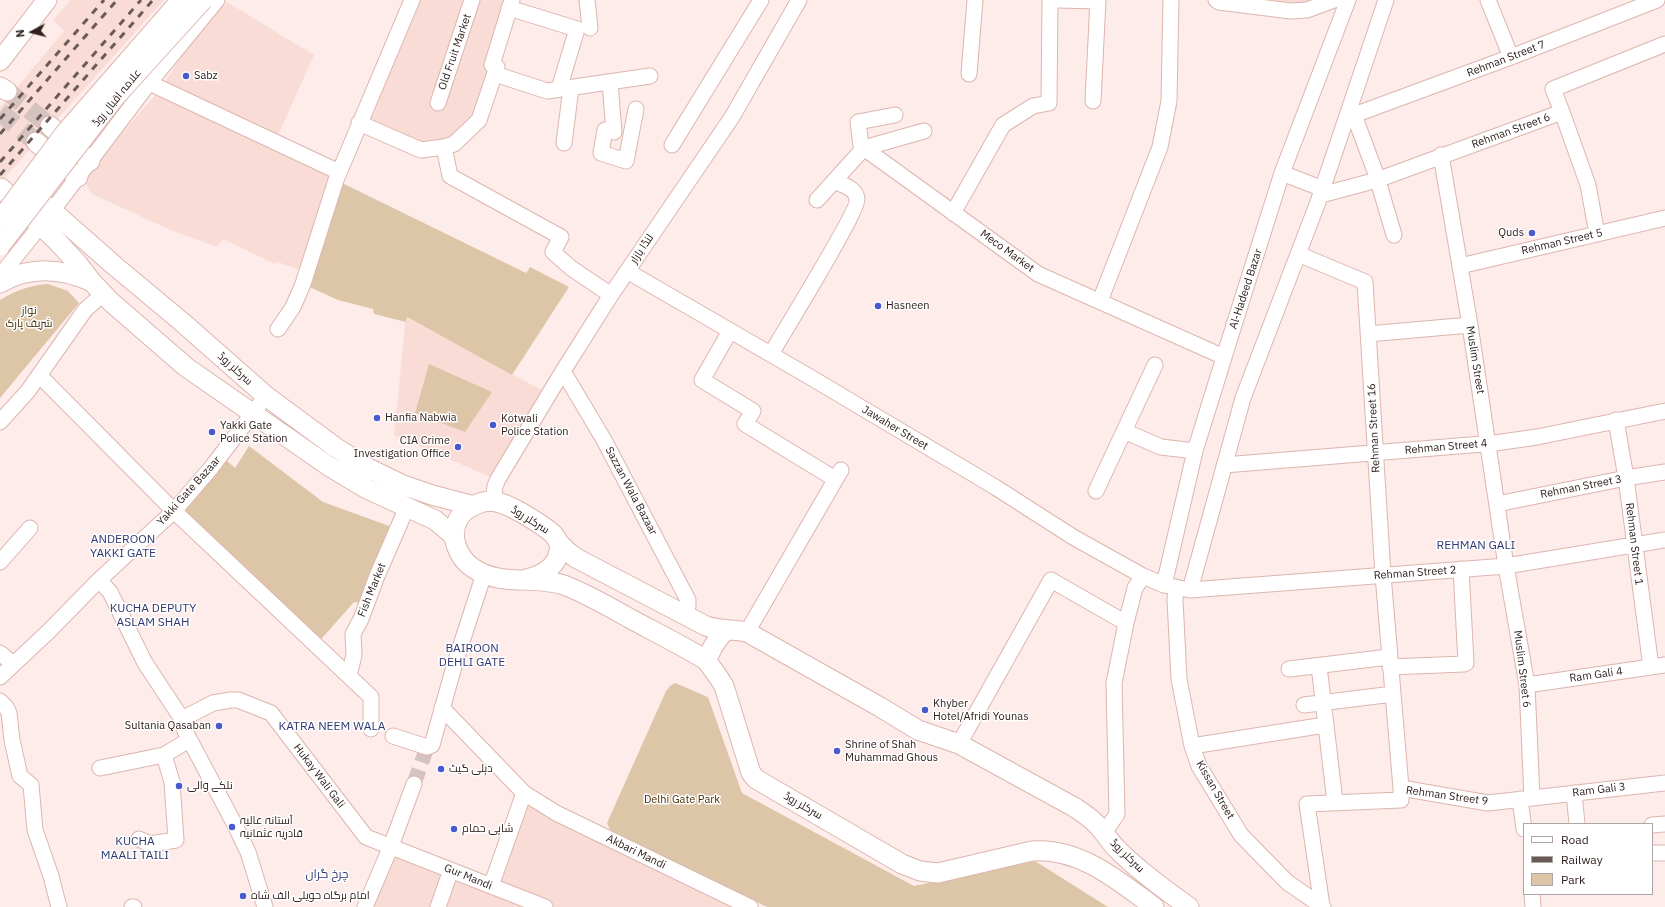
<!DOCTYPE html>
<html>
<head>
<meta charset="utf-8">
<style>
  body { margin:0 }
  #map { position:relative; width:1665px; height:907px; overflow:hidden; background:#fdece9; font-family:"IBM Plex Sans",sans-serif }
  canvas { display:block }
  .legend { position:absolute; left:1523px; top:823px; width:130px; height:72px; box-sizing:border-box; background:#fff; border:1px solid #aca6a5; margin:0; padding:5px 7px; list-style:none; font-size:12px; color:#2f201e }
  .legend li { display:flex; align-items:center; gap:8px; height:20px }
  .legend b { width:20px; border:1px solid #aca6a5 }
  .north { position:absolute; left:12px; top:12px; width:40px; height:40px; -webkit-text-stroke:3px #fff; paint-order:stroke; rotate:263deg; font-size:11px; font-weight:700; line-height:16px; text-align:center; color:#2f201e }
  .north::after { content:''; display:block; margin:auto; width:14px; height:18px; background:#2f201e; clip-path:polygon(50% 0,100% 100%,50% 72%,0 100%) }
</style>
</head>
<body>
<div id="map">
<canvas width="1665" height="907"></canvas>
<ul class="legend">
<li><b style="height:5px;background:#fff"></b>Road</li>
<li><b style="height:5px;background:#6a5a58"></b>Railway</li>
<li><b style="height:11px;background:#ddc6a8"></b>Park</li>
</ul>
<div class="north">N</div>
</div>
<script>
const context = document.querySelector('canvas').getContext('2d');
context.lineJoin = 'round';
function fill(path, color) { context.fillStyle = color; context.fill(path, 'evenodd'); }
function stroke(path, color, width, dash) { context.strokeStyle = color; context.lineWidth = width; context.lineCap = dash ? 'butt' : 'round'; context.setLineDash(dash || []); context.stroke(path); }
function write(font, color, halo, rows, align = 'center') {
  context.font = font + ' "IBM Plex Sans",Cairo,sans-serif'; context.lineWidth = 3; context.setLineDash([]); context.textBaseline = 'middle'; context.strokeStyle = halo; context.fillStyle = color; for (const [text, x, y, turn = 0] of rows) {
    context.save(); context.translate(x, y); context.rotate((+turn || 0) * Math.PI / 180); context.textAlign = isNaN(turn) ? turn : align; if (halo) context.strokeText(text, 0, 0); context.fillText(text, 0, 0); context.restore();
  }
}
const built = new Path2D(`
  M71 0H164L0 183V108L64 31 53 20Z
  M412 0H512L468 132 421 150 359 123Z
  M1216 0H1334L1311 9Z
  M227 2 314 55 275 142 339 172 307 273 278 262 275 264 223 239 217 247 173 231 92 194 84 181 96 162 160 90 188 45Z
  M406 317 547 393 495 479 394 435Z
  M524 793 753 907H365L391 846 491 885Z`);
const green = new Path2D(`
  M336 180 526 273 530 267 569 287 512 375 407 317 406 322 374 314 373 309 338 300 303 284Z
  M48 284 68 291 79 303 0 398V300C15 291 30 285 48 284Z
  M429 364 492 392 465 432 415 413Z
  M249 446 323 502 392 527 364 603 354 602 316 645 181 514 226 460 235 468Z
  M675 683 708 697 742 793 914 886 1035 861 1108 907H767L610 830 607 823 666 691 670 686Z`);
const minorTunnel = new Path2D(`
  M414 784 427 747`);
const majorTunnel = new Path2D(`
  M7 91 50 126
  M0 112 36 142`);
const minor = new Path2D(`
  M587 0 590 28
  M1059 0 1098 1
  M1216 0 1219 2 1291 11 1307 10 1334 0
  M1488 0 1511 57
  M509 8 577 29 559 89
  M495 74 547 91 650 76
  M969 74 975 0
  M141 79 339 172
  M610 82 614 132 605 130 601 153 626 161 636 109
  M1093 101 1098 0
  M438 103 472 0
  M1351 107 1376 174 1394 235
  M1562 112 1588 185 1597 234
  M895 115 858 122 861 146 1038 274 1224 357
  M1354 115 1511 57 1657 0
  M359 123 421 150 444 147 454 144 479 120 497 67 492 65 512 0
  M564 143 571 88
  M672 145 761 0
  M444 147 450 176 561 237 553 252 571 268 611 295
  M1441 155 1470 325 1506 566 1527 685 1532 798
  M1282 173 1323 189
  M1321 195 1377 180 1562 112 1553 89 1665 44
  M817 200 864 148 924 131
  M953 213 1003 125 1033 106 1049 103 1050 0
  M1298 254 1365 282 1383 575 1401 788
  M1460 266 1665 218
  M627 271 810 377 995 487 1073 537 1143 576 1164 585 1190 590 1506 566 1665 540
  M0 276 52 211 149 83 217 0
  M1100 301 1160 147 1169 101 1171 0
  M278 329 293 307 303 284 336 180 412 0
  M730 331 702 380 753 411 745 424 835 479
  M1368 334 1470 325
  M771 354C782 335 859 210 857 199 856 188 843 185 834 181
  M563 371 604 440 688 600V606L685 615
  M39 375 174 511 371 697V729
  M1616 420 1626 478 1651 667
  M0 422 28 391 85 310 103 294
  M1124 431 1161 447 1195 451
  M1224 465 1495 443 1537 437 1665 411
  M1096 491 1155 365
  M493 501 495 486 498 479 563 371 611 295 732 117 799 0
  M1497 504 1626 478 1665 472
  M0 562 30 528
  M99 580 110 592 145 663 182 719 185 731 235 825 248 852 265 907
  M1164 585 1195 451 1234 325 1282 173 1348 0
  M1176 587 1175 600 1179 679 1192 746 1199 766 1241 835 1287 882 1323 907
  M1190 590 1243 398 1318 202 1386 0
  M747 632 841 470
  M0 653 13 664
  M1319 666 1335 802
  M1390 667 1464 664 1466 663 1461 569
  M1289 669 1389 657
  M349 676 354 655 353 634 361 619 377 576 407 507
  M0 677 49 631 99 580 174 511 211 468 266 396
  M1527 685 1665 665
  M0 701 6 707 9 713 12 740 20 776 31 785 35 830 51 876 59 907
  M1304 705 1393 694
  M442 708 524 793 556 813 750 907
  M182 719 213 703 231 700H238L271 713 366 837 545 907
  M393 736 427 747 432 745 455 663 484 574
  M959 744 1051 580 1126 623
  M1192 746 1325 725
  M100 768 164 755 189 740
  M1574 793 1577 824
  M1520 799 1524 829
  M1652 825 1665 824
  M1104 833 1117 814 1114 683 1126 623 1135 588 1143 576
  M139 839 150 844 176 840 172 782 164 755
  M1652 853H1665
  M491 886 524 793
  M1532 894 1533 907
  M1322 906 1307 804 1401 800V788L1488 803 1665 783
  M132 907H134
  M365 907 391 846 414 784
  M438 907 451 870`);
const major = new Path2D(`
  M0 61 47 0
  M0 87 7 91
  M50 126 90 161
  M36 142 78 177
  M25 187 116 267 182 322 266 396 335 447 368 468 403 485 432 495 474 506
  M1 188 56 240 78 264 92 282 111 302 186 367 327 465 367 489 435 520 454 536
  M0 283C29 266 62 268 92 282
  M526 579C544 575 562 564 559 543
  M706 660 714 645 725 630
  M1154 907C1119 881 1079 847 1032 851L938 873 920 871 902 864 756 779 751 773 724 686 717 675 706 660C681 645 655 632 629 618 608 606 587 594 564 585 534 575 501 587 473 568 458 558 448 535 459 518 466 507 483 499 496 502 510 504 543 525 553 534 556 537 557 541 560 544 565 550 570 554 576 558L706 626C720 631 734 629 747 632L880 707 918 730 959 744 1074 807C1083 813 1093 819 1100 828 1106 835 1111 843 1117 849 1139 871 1164 889 1189 907`);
const rail = new Path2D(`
  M0 119 104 0
  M0 134 117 0
  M0 162 141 0
  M0 175 153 0`);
const majorBridge = new Path2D(`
  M0 220 65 133 181 0
  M0 246 116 96 203 0`);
const markers = [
  [186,76,4,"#4959ce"],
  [1532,233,4,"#4959ce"],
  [878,306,4,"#4959ce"],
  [377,418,4,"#4959ce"],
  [493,425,4,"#4959ce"],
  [212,432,4,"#4959ce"],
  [458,447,4,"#4959ce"],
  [925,710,4,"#4959ce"],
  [219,726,4,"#4959ce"],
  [837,751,4,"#4959ce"],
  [441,769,4,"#4959ce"],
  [179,786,4,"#4959ce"],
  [232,827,4,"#4959ce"],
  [454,829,4,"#4959ce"],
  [243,896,4,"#4959ce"]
];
const streetNames = [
  ["Old Fruit Market",455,52,-71],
  ["Rehman Street 7",1506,59,-21],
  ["علامہ اقبال روڈ",117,98,-51],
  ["Rehman Street 6",1511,131,-20],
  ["Rehman Street 5",1562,242,-13],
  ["لنڈا بازار",642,249,-56],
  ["Meco Market",1007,251,36],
  ["Al-Hadeed Bazar",1246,289,-72],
  ["Muslim Street",1475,360,81],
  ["سرکلر روڈ",235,369,42],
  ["Jawaher Street",895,428,31],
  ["Rehman Street 16",1374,428,-93],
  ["Rehman Street 4",1446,447,-5],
  ["Rehman Street 3",1581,487,-11],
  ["Yakki Gate Bazaar",189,491,-48],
  ["Sazzan Wala Bazaar",631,491,62],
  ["سرکلر روڈ",530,520,32],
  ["Rehman Street 1",1634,544,83],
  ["Rehman Street 2",1415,573,-4],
  ["Fish Market",372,590,-68],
  ["Muslim Street 6",1522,669,83],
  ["Ram Gali 4",1596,675,-8],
  ["Hukay Wali Gali",319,776,53],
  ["Kissan Street",1215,790,60],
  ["Ram Gali 3",1599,790,-7],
  ["Rehman Street 9",1447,796,8],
  ["سرکلر روڈ",803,806,30],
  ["Akbari Mandi",636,852,26],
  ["سرکلر روڈ",1127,856,44],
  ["Gur Mandi",468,877,22]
];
const poiNames = [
  ["Sabz",194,76],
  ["Quds",1524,233,"right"],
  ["Hasneen",886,306],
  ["Hanfia Nabwia",385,418],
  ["Kotwali",501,419],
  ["Police Station",501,432],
  ["Yakki Gate",220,426],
  ["Police Station",220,439],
  ["CIA Crime",450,441,"right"],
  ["Investigation Office",450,454,"right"],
  ["Khyber",933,704],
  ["Hotel/Afridi Younas",933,717],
  ["Sultania Qasaban",211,726,"right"],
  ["Shrine of Shah",845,745],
  ["Muhammad Ghous",845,758],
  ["دہلی گیٹ",449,769],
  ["نلکے والی",187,786],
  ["آستانہ عالیہ",240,821],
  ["قادریہ عثمانیہ",240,834],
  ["شاہی حمام",462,829],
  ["امام برگاہ حویلی الف شاہ",251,896]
];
const parkNames = [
  ["نواز",29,311],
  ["شریف پارک",29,324],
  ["Delhi Gate Park",682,800]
];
const neighbourhoodNames = [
  ["ANDEROON",123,540],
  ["YAKKI GATE",123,554],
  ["REHMAN GALI",1476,546],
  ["KUCHA DEPUTY",153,609],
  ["ASLAM SHAH",153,623],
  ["BAIROON",472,649],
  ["DEHLI GATE",472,663],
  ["KATRA NEEM WALA",332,727],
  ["KUCHA",135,842],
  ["MAALI TAILI",135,856],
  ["چرخ گراں",327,875]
];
fill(built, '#fadcd7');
fill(green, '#ddc6a8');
stroke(minorTunnel, '#d4c3c0', 15, [15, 8]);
stroke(majorTunnel, '#d4c3c0', 19, [19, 10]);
stroke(minor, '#ddb5ae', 17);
stroke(major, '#ddb5ae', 21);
stroke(minor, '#fff', 15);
stroke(major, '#fff', 19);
stroke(rail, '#6a5a58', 3, [7, 7]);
stroke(majorBridge, '#ddb5ae', 21, []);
stroke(majorBridge, '#fff', 19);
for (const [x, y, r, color] of markers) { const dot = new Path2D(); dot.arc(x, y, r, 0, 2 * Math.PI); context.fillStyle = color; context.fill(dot); stroke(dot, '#fff', 1.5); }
write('11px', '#2f201e', '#fff', streetNames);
write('11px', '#2f201e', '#fff', poiNames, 'left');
write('11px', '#462e06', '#fff', parkNames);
write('12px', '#2d3872', '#fff', neighbourhoodNames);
</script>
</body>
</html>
